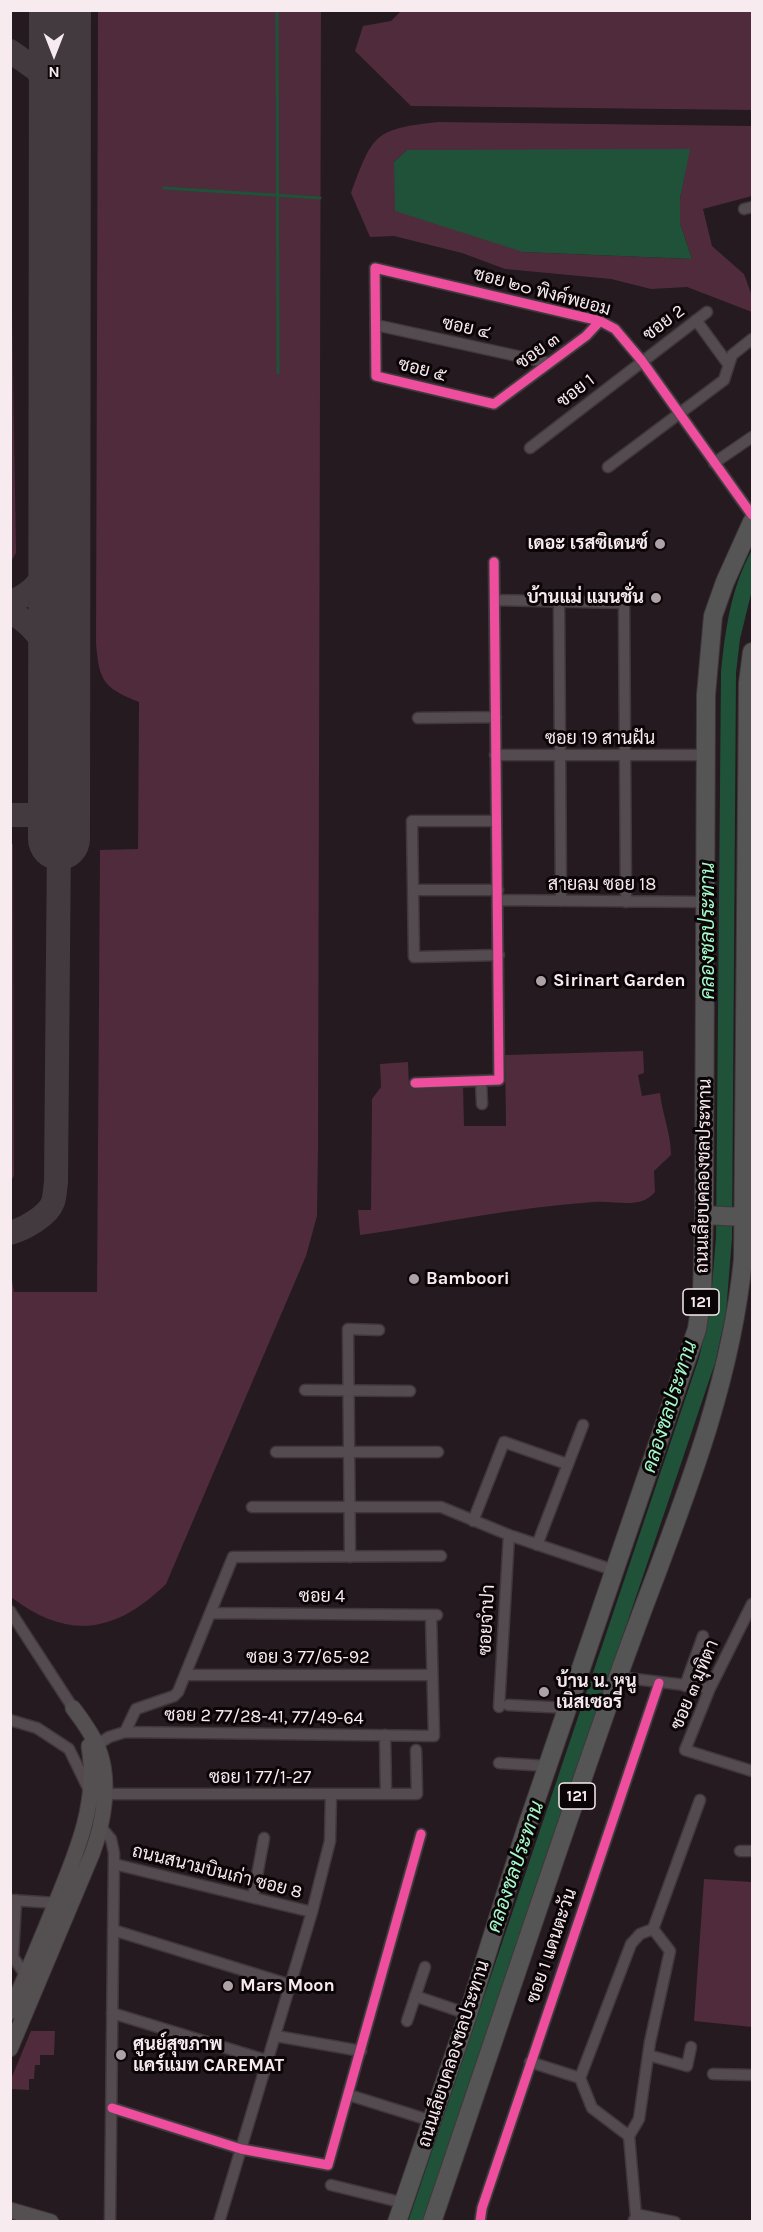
<!DOCTYPE html>
<html>
<head>
<meta charset="utf-8">
<style>
  body { margin:0 }
  #map { position:relative; width:763px; height:2232px; overflow:hidden; background:#241a1f; font-family:Karla,sans-serif }
  canvas { display:block }
  .frame { position:absolute; inset:0; border:12px solid #f8ebf0; pointer-events:none }
  .north { position:absolute; left:24px; top:24px; width:60px; height:60px; -webkit-text-stroke:4px #0c0508; paint-order:stroke; rotate:180deg; font-size:16px; font-weight:700; line-height:24px; text-align:center; color:#f8ebf0 }
  .north::after { content:''; display:block; margin:auto; width:21px; height:27px; background:#f8ebf0; clip-path:polygon(50% 0,100% 100%,50% 72%,0 100%) }
</style>
</head>
<body>
<div id="map">
<canvas width="763" height="2232"></canvas>
<div class="frame"></div>
<div class="north">N</div>
</div>
<script>
const context = document.querySelector('canvas').getContext('2d');
context.lineJoin = 'round';
function fill(path, color) { context.fillStyle = color; context.fill(path, 'evenodd'); }
function stroke(path, color, width, dash) { context.strokeStyle = color; context.lineWidth = width; context.lineCap = dash ? 'butt' : 'round'; context.setLineDash(dash || []); context.stroke(path); }
function write(font, color, halo, rows, align = 'center') {
  context.font = font + ' Karla,Sarabun,sans-serif'; context.lineWidth = 6; context.setLineDash([]); context.textBaseline = 'middle'; context.strokeStyle = halo; context.fillStyle = color; for (const [text, x, y, turn = 0] of rows) {
    context.save(); context.translate(x, y); context.rotate((+turn || 0) * Math.PI / 180); context.textAlign = isNaN(turn) ? turn : align; if (halo) context.strokeText(text, 0, 0); context.fillText(text, 0, 0); context.restore();
  }
}
const green = new Path2D(`
  M98 11H321L318 1149 317 1216 306 1256 166 1584C116 1633 68 1641 11 1597L10 1267 14 1292H97L100 850 138 849 139 702C104 688 99 682 96 643Z
  M401 11H752V110L411 106 355 51 363 26 391 21Z
  M438 122 752 126V196L703 209 712 246 744 274 752 296V312L687 287 651 289 611 279 505 269 462 253 394 236 370 237 351 193C373 134 374 129 438 122ZM407 150H689L680 199V223L692 259 523 252 394 162Z
  M10 189 16 553 11 562H10Z
  M11 843 13 844 14 1176 11 1181Z
  M643 1051 644 1073 638 1075 642 1096 660 1093C662 1113 671 1134 671 1155L654 1171 655 1192C640 1210 615 1200 594 1202 516 1207 438 1224 360 1235L358 1210H371L372 1099 381 1087 380 1064 408 1062 409 1086 463 1085 464 1126H506L505 1055Z
  M704 1879 752 1882V2027L694 2021Z
  M31 2031H55L54 2055H40V2065H35L34 2079H29V2090L11 2089V2079Z`);
const water = new Path2D(`
  M690 149 680 199V223L692 259 523 252 395 211 394 162 407 150Z
  M752 550V590L740 639 736 673 732 1238 726 1313 715 1363 425 2221 408 2222 699 1358 710 1310 716 1237 721 672C725 631 731 587 752 550Z`);
const stream = new Path2D(`
  M277 10 278 373
  M164 188 320 198`);
const taxiway = new Path2D(`
  M10 51 37 70 60 108
  M10 602C46 590 53 557 60 525
  M10 612C40 627 53 655 59 687
  M10 815H59
  M10 1233C24 1229 48 1216 53 1202 55 1196 55 1188 56 1182L59 839`);
const runway = new Path2D(`
  M59 839 60 10`);
const street = new Path2D(`
  M744 209 752 207
  M696 320 728 364
  M600 321 586 336 494 404 376 376 375 268 600 321 615 329 642 361 752 515
  M376 325 549 363
  M530 448 707 312
  M714 463 752 437
  M608 467 724 380 732 355 752 339
  M495 600 624 603 626 902
  M559 602 561 901
  M418 718 496 717
  M495 755H705
  M495 821H412L414 957 499 955
  M413 890H498
  M499 900 705 902
  M481 1081 482 1104
  M415 1083 499 1080 494 562
  M305 1390 410 1391
  M276 1452H438
  M252 1507H441L509 1535 616 1571
  M473 1521 504 1442 567 1464
  M537 1545 583 1425
  M350 1557 348 1329 379 1330
  M752 1604 710 1688 685 1750 752 1771
  M10 1611 73 1708
  M212 1613 437 1615
  M185 1675H432
  M618 1677 710 1688
  M685 1686 703 1636
  M508 1705 568 1708
  M499 1707 509 1535
  M10 1720 37 1728 69 1749 90 1792
  M125 1732 136 1709 174 1696 178 1692 233 1557 441 1556
  M385 1735 386 1794
  M97 1745 109 1737 125 1732 434 1736 431 1615
  M499 1763 548 1766
  M104 1794H417L416 1750
  M100 1826 111 1839 114 1853 110 2222
  M740 1851H752
  M114 1864 312 1912
  M253 1897 264 1838
  M11 1900 56 1903
  M16 1900 13 1957 26 1976
  M653 1929 700 1800
  M113 1930 291 1985
  M415 1996 468 2014
  M112 2013 269 2061
  M407 2021 425 1967
  M276 2036 361 2051
  M648 2055 687 2066 691 2047
  M530 2062 580 2078
  M713 2074 752 2075
  M349 2095 432 2121
  M112 2108 241 2149 328 2165 421 1834
  M629 2136 592 2108 580 2078 631 1944 640 1934 653 1929
  M331 2185 404 2203
  M636 2216 629 2136 639 2119 650 2042 670 1951 653 1929
  M634 2220 640 2215 675 2222
  M219 2222 312 1912 330 1841 331 1794
  M480 2222 482 2208 659 1683`);
const secondary = new Path2D(`
  M10 2012C25 1978 39 1944 53 1910 75 1856 99 1805 89 1746
  M10 2049 92 1854C104 1822 111 1780 98 1748 92 1733 82 1720 73 1708
  M10 2210 51 2222`);
const primary = new Path2D(`
  M704 1215 743 1217
  M397 2222 468 2014 526 1829 697 1329 702 1295 704 1215 706 695 713 616 725 582 752 522
  M432 2222C494 2040 554 1858 618 1677 667 1539 729 1405 743 1259L748 683 752 652`);
const cycleway = new Path2D(`
  M600 321 586 336 494 404 376 376 375 268 600 321 615 329 642 361 752 515
  M415 1083 499 1080 494 562
  M112 2108 241 2149 328 2165 421 1834
  M480 2222 482 2208 659 1683`);
const markers = [
  [660,544,6,"#aea2a7"],
  [656,598,6,"#aea2a7"],
  [541,981,6,"#aea2a7"],
  [414,1279,6,"#aea2a7"],
  [544,1692,6,"#aea2a7"],
  [228,1986,6,"#aea2a7"],
  [121,2055,6,"#aea2a7"]
];
const shields = [
  [701,1302,36],
  [577,1796,36]
];
const shieldNames = [
  ["121",701,1302],
  ["121",577,1796]
];
const streetNames = [
  ["ซอย ๒๐ พิงค์พยอม",542,292,15],
  ["ซอย 2",664,323,-37],
  ["ซอย ๔",466,328,12],
  ["ซอย ๓",538,351,-36],
  ["ซอย ๕",422,370,14],
  ["ซอย 1",576,391,-38],
  ["ซอย 19 สานฝัน",600,739],
  ["สายลม ซอย 18",602,885],
  ["ถนนเลียบคลองชลประทาน",704,1176,-89],
  ["ซอย 4",322,1597],
  ["ซอยจำปา",487,1620,-87],
  ["ซอย 3 77/65-92",308,1658],
  ["ซอย ๓ มุทิตา",695,1685,-67],
  ["ซอย 2 77/28-41, 77/49-64",264,1717,1],
  ["ซอย 1 77/1-27",260,1778],
  ["ถนนสนามบินเก่า ซอย 8",217,1872,14],
  ["ซอย 1 แดนตะวัน",552,1946,-71],
  ["ถนนเลียบคลองชลประทาน",454,2054,-72]
];
const poiNames = [
  ["เดอะ เรสซิเดนซ์",648,544,"right"],
  ["บ้านแม่ แมนชั่น",644,598,"right"],
  ["Sirinart Garden",553,981],
  ["Bamboori",426,1279],
  ["บ้าน น. หนู",556,1682],
  ["เนิสเซอรี่",556,1703],
  ["Mars Moon",240,1986],
  ["ศูนย์สุขภาพ",133,2045],
  ["แคร์แมท CAREMAT",133,2066]
];
const waterNames = [
  ["คลองชลประทาน",708,931,-90],
  ["คลองชลประทาน",670,1407,-72],
  ["คลองชลประทาน",516,1867,-71]
];
fill(green, '#4f2b3c');
fill(water, '#1f5239');
stroke(stream, '#1f5239', 3);
stroke(taxiway, '#423a3e', 24);
stroke(runway, '#423a3e', 62);
stroke(street, '#40373b', 13);
stroke(secondary, '#40373b', 17);
stroke(primary, '#40373b', 20);
stroke(street, '#534b4f', 10);
stroke(secondary, '#545051', 15);
stroke(primary, '#555', 18);
stroke(cycleway, '#ef4d9e', 9);
for (const [x, y, r, color] of markers) { const dot = new Path2D(); dot.arc(x, y, r, 0, 2 * Math.PI); context.fillStyle = color; context.fill(dot); stroke(dot, '#0c0508', 2); }
for (const [x, y, w] of shields) { const box = new Path2D(); box.roundRect(x - w / 2, y - 13, w, 26, 4.5); context.fillStyle = '#0c0508'; context.fill(box); stroke(box, '#f8ebf0', 1.5); }
write('bold 16px', '#f8ebf0', null, shieldNames);
write('18px', '#f8ebf0', '#0c0508', streetNames);
write('bold 18px', '#f8ebf0', '#0c0508', poiNames, 'left');
write('italic 20px', '#a4fac9', '#0c0508', waterNames);
</script>
</body>
</html>
